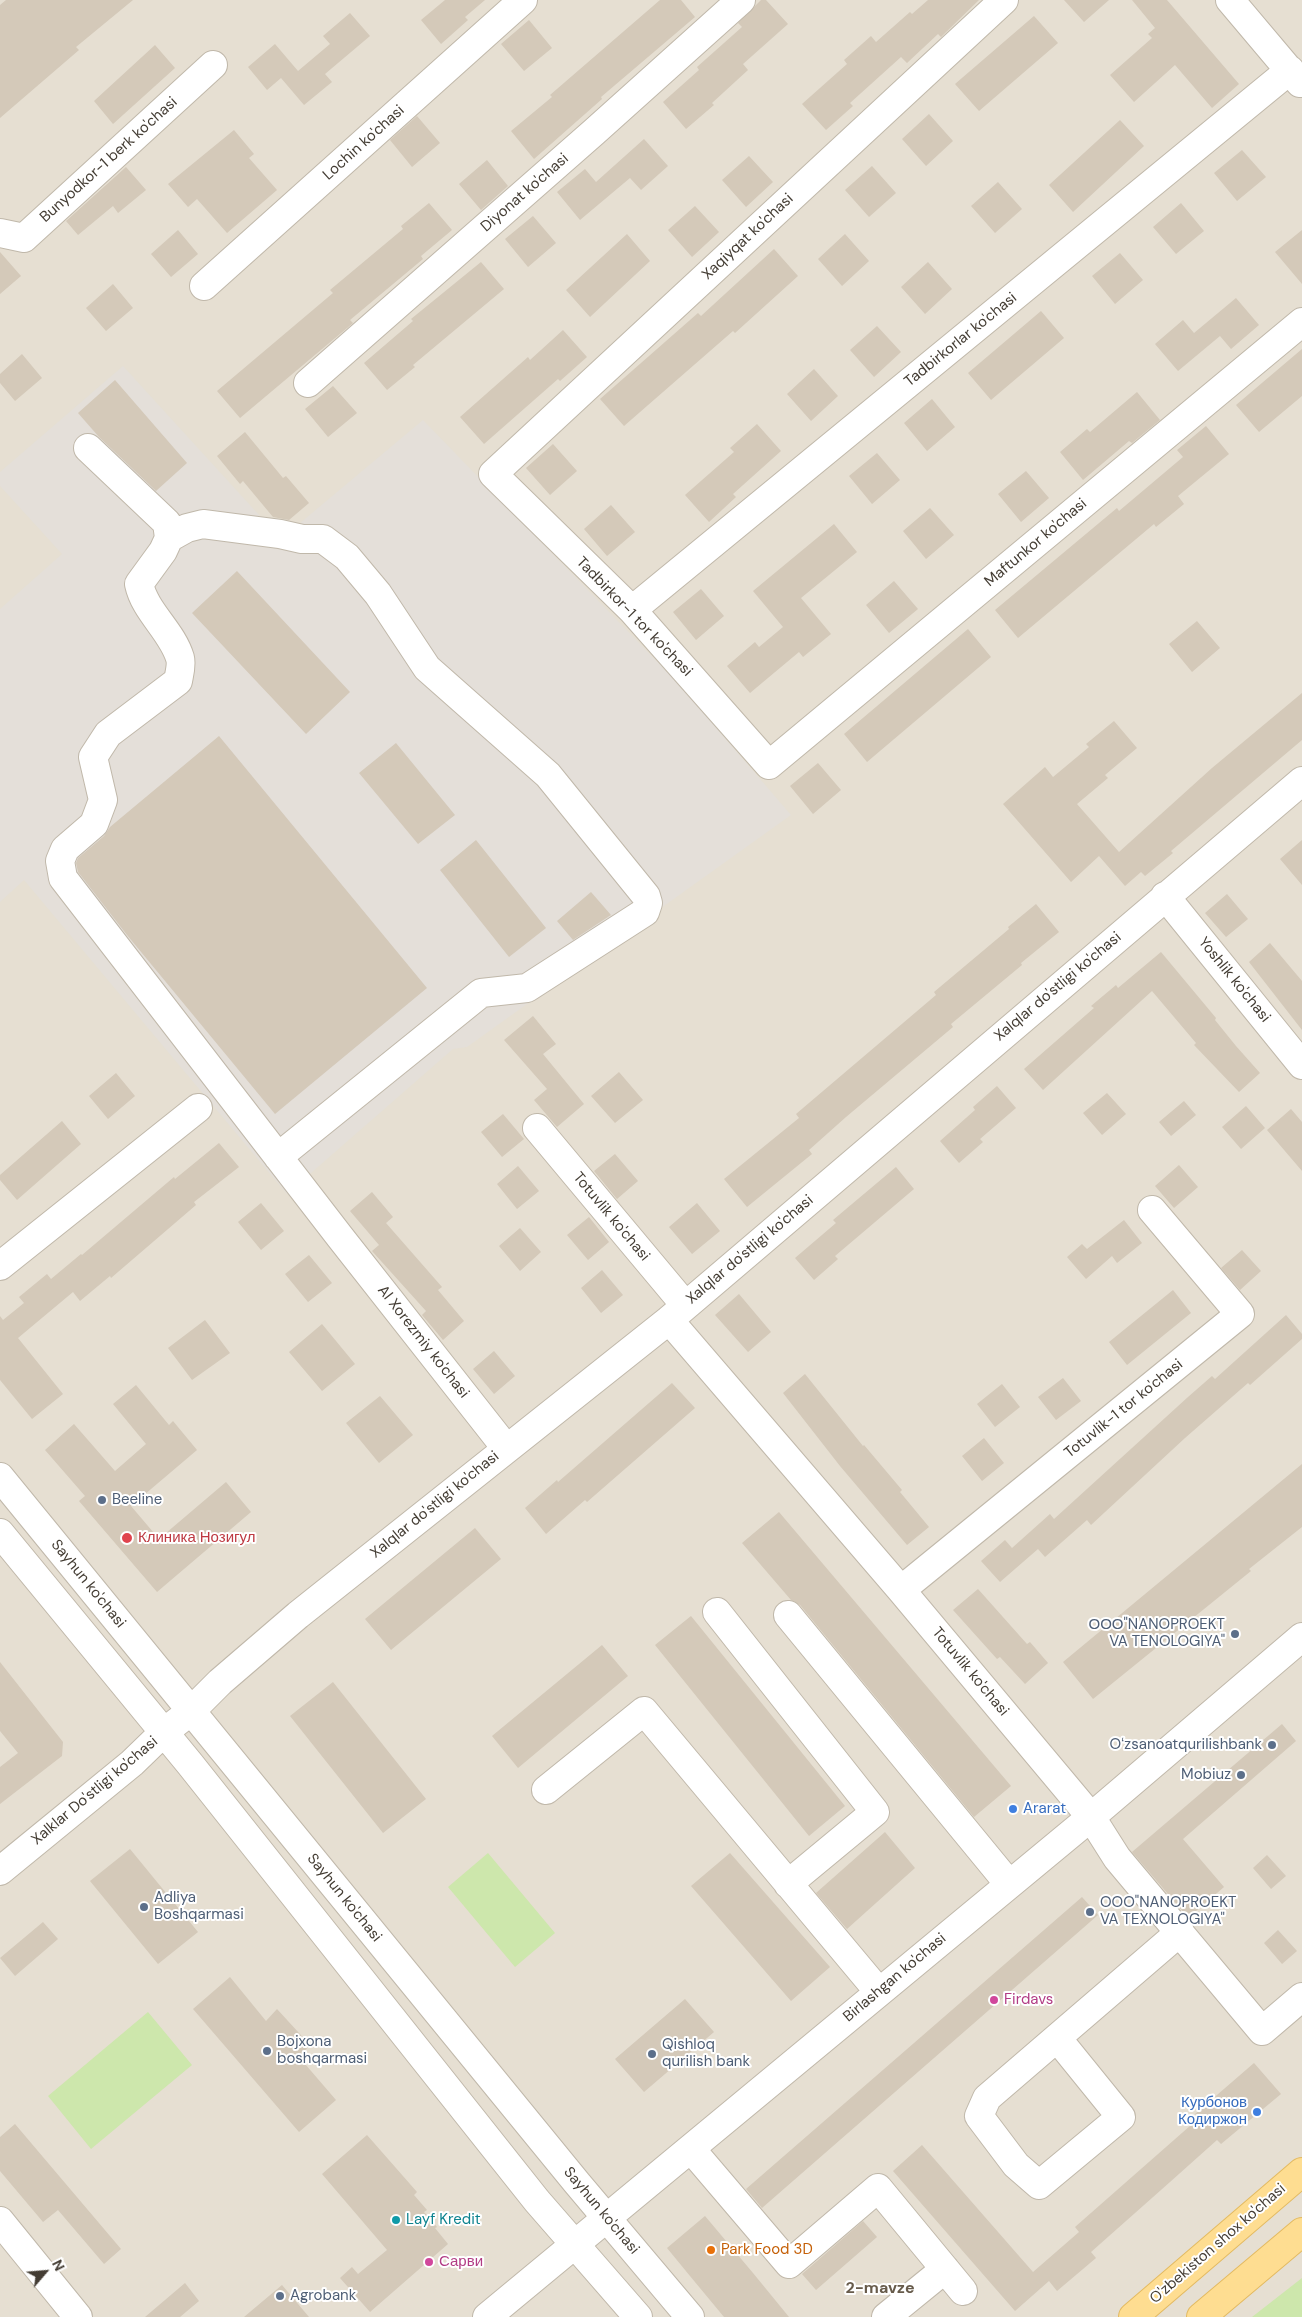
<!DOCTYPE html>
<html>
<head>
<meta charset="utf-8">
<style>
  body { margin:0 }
  #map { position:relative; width:1302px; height:2317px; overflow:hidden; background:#f2eee4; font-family:"DM Sans",sans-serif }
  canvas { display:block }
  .north { position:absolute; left:20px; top:2247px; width:50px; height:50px; -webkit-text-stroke:4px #fff; paint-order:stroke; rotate:63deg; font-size:14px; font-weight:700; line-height:20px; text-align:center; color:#443d34 }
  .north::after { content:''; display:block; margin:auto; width:18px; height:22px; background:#443d34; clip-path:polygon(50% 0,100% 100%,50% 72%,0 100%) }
</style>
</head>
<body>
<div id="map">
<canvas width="1302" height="2317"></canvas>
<div class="north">N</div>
</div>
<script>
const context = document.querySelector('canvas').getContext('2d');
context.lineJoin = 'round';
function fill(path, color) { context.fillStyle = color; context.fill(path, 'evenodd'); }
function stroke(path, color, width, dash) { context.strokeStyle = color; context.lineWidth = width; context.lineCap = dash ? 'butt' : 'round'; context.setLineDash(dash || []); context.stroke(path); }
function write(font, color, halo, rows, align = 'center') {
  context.font = font + ' "DM Sans",sans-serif'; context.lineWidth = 4; context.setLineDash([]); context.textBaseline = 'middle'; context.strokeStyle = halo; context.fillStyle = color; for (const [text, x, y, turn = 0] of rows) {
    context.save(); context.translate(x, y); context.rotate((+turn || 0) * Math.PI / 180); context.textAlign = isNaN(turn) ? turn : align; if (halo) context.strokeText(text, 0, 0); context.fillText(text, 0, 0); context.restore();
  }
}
const residential = new Path2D(`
  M0 0H1302V2317H0Z`);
const industrial = new Path2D(`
  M123 366 281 539 423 420 676 681 791 815 467 1047 453 1049 287 1194 24 880 0 902V609L62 554 0 486V472Z`);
const green = new Path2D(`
  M488 1853 555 1933 515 1967 448 1887Z
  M148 2012 192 2065 91 2149 48 2096Z
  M1302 2278V2317H1252Z`);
const building = new Path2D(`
  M6 0H133L76 47 79 50 0 118V5Z
  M445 0H485L465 17 468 20 441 44 421 20Z
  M660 0H681L695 17 601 97 602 99 534 159 511 131 552 97 550 95Z
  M761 0H766L788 24 743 64 748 70 712 103 714 105 686 129 663 102 699 70 697 67 742 27 738 23Z
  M928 0H979L941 37 938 34 907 63 901 57 850 103 853 106 826 130 802 104 847 64 844 60 871 36 876 42 910 12 912 14Z
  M1064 0H1109L1084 22Z
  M1132 0H1167L1239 84 1212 108 1175 65 1134 102 1110 75 1152 38 1148 34 1155 28Z
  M350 13 370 36 325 74 332 82 304 105 281 78 267 90 248 67 275 44 298 71 330 44 323 36Z
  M1034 16 1058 43 979 111 955 84Z
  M529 20 552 48 524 71 501 44Z
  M155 45 175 68 113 124 94 101Z
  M929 114 953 141 926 166 902 139Z
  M417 116 440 143 412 167 390 140Z
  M1120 120 1144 146 1073 212 1049 185Z
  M234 130 254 154 249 158 277 190 227 233 197 199 188 207 168 184Z
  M644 139 668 166 641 190 630 178 580 220 557 192 585 169 596 182Z
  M1242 150 1266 177 1237 201 1214 173Z
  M749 156 773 182 746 207 722 180Z
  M487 160 508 186 481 210 459 184Z
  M872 166 896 193 869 217 845 190Z
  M126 167 146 190 118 213 113 206 78 235 66 221Z
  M998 182 1022 209 995 233 971 206Z
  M429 203 452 230 421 256 423 259 350 320 353 323 240 418 217 391 333 293 330 290 403 229 401 226Z
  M1181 203 1204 231 1176 254 1153 227Z
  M695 206 719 232 692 257 668 230Z
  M533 216 556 243 528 267 505 239Z
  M178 230 198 254 171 277 151 254Z
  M1302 230V284L1275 252Z
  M627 234 650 261 590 317 566 290Z
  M845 234 869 261 842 286 818 259Z
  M774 249 798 276 735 333 733 331 624 426 600 399 698 313 701 316Z
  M0 252 21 276 0 294Z
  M1120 253 1143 280 1115 304 1092 276Z
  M481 262 504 289 413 365 415 367 387 390 364 363 413 321 411 319Z
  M928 262 952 289 925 314 901 287Z
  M113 284 133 308 106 331 86 308Z
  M1236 298 1259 325 1231 349 1220 336 1178 371 1155 344 1183 320 1194 333Z
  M1041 311 1064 338 991 400 968 373Z
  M877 326 901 352 874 377 850 350Z
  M563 330 587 357 560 381 558 379 484 444 460 417 528 357 530 360Z
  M1302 349V396L1259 432 1236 405Z
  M22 354 42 378 15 401 0 383V374Z
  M814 369 838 396 811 421 787 394Z
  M115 380 187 463 156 491 99 437 78 413Z
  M333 386 357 413 328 437 305 409Z
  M1137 392 1160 420 1132 443 1129 441 1083 480 1060 452 1087 429 1090 432Z
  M932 399 955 427 927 451 904 423Z
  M757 424 781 451 733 494 736 497 709 522 685 495 734 452 730 448Z
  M1206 426 1229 454 1178 496 1184 504 1156 527 1154 524 1018 638 995 610 1117 508 1119 511 1183 457 1177 450Z
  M245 432 283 478 286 476 309 503 289 520 273 517 243 481 240 484 217 456Z
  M553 444 577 471 550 495 526 468Z
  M877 453 900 480 872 504 849 476Z
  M1026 471 1049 498 1021 522 998 494Z
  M611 505 635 532 607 556 584 529Z
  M930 508 954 535 926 559 903 531Z
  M834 524 857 552 801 598 831 634 803 657 799 652 750 693 727 666 755 642 759 647 783 627 753 591Z
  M237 571 350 692 306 734 192 613Z
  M894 581 918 609 889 633 866 605Z
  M701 589 724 616 696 640 673 612Z
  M1197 621 1220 648 1192 672 1169 644Z
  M968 629 991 657 867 762 844 734Z
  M1302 693V740L1171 851 1173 853 1145 876 1141 872 1125 886 1099 856 1071 882 1003 804 1045 767 1053 777 1089 747 1086 744 1114 721 1137 748 1105 775 1108 778 1077 804 1119 852 1212 768Z
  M219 736 427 988 275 1114 127 935 78 872 76 863 78 858 104 836 110 827Z
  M396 743 455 815 418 844 359 773Z
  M818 763 841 790 813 814 790 786Z
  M476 840 546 928 509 957 440 870Z
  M1302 840V885L1280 859Z
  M591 892 611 915 573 940 557 921Z
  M1227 894 1248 919 1226 937 1205 913Z
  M1036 904 1059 932 1021 963 1022 965 951 1024 953 1027 846 1117 809 1150 812 1154 747 1207 724 1179 799 1118 796 1114 936 995 934 992 1009 929 1008 927Z
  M1270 943 1302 981V1030L1249 962Z
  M1161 952 1216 1018 1215 1020 1236 1046 1260 1073 1239 1092 1194 1045 1196 1043 1152 991 1043 1090 1024 1069 1094 1008 1091 1006 1116 985 1118 988Z
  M533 1016 556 1044 543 1054 584 1104 557 1127 534 1100 547 1089 504 1040Z
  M619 1072 643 1100 615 1123 591 1096Z
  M116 1073 135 1096 108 1119 89 1096Z
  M997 1086 1016 1108 980 1139 983 1142 959 1163 940 1141 975 1110 973 1107Z
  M1107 1093 1126 1114 1102 1135 1083 1113Z
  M1184 1101 1196 1115 1171 1136 1159 1122Z
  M1246 1106 1265 1128 1241 1149 1222 1127Z
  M1291 1109 1302 1122V1171L1267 1130Z
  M503 1114 524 1139 502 1157 481 1132Z
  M62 1121 81 1144 17 1200 0 1180V1175Z
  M219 1143 239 1167 194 1202 196 1205 111 1278 110 1276 80 1301 73 1292 18 1338 63 1394 32 1419 0 1380V1316L3 1320 24 1303 19 1297 47 1274 51 1279 81 1254 82 1255 174 1177 175 1179Z
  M615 1154 638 1181 617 1199 594 1171Z
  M1179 1165 1198 1187 1174 1208 1155 1186Z
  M518 1166 539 1191 517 1209 497 1184Z
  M896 1167 914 1189 835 1256 838 1259 814 1280 795 1258 836 1223 833 1220Z
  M372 1192 393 1217 386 1223 442 1287 438 1290 464 1321 443 1340 422 1315 426 1311 372 1251 379 1245 350 1211Z
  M261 1203 284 1231 261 1250 238 1222Z
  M697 1203 720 1231 692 1254 669 1227Z
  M589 1217 609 1242 588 1260 567 1235Z
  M1124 1220 1142 1243 1117 1263 1112 1256 1086 1279 1067 1257 1082 1244 1087 1249Z
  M520 1228 541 1252 520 1271 499 1246Z
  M1242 1250 1261 1271 1240 1290 1221 1268Z
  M309 1255 332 1283 308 1302 285 1274Z
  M602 1270 623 1295 601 1313 581 1288Z
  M1173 1290 1191 1313 1127 1365 1109 1342Z
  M739 1294 771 1332 748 1352 715 1315Z
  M1286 1315 1302 1334V1339L1250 1385 1248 1383 1185 1438 1091 1525 1087 1520 1045 1557 1038 1549 1000 1582 981 1561 1005 1540 1012 1548 1050 1514 1054 1519 1188 1397 1212 1376 1215 1379Z
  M205 1320 230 1353 192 1380 168 1348Z
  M322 1324 355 1364 322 1391 289 1352Z
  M494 1351 515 1376 494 1394 473 1369Z
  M805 1374 863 1446 864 1445 902 1490 900 1492 929 1527 907 1545 840 1466 783 1393Z
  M1063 1378 1081 1401 1056 1420 1038 1397Z
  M672 1383 695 1408 587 1502 585 1500 546 1534 525 1508 557 1480 558 1482Z
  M1002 1384 1020 1407 995 1427 977 1404Z
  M136 1385 169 1425 173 1421 197 1450 131 1506 159 1539 226 1482 251 1512 157 1592 79 1501 85 1496 45 1450 74 1424 115 1471 146 1444 113 1404Z
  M380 1396 413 1435 379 1463 346 1423Z
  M984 1438 1004 1463 982 1481 962 1456Z
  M1302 1464V1527L1249 1569 1251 1571 1093 1699 1063 1662Z
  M779 1512 1011 1786 974 1817 800 1605 791 1600 742 1543Z
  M475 1528 501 1559 391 1650 365 1619Z
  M978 1589 1027 1644 1030 1642 1048 1663 1025 1684 1000 1657 997 1659 953 1610Z
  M691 1616 845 1806 809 1836 655 1645Z
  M602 1645 628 1676 518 1768 492 1736Z
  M0 1662 63 1742 62 1756 0 1804V1767L18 1753 0 1731Z
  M333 1682 426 1799 383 1833 290 1716Z
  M1282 1724 1296 1741 1183 1839 1224 1887 1196 1911 1199 1914 1191 1921 1132 1852Z
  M885 1832 915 1868 847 1929 816 1893Z
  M130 1849 198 1932 158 1964 90 1881Z
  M730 1853 830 1967 791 2001 691 1886Z
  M1267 1855 1286 1876 1271 1889 1253 1868Z
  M1082 1897 1098 1915 762 2208 746 2189Z
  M43 1922 58 1939 15 1976 0 1958Z
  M1278 1930 1297 1951 1282 1964 1264 1943Z
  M230 1977 266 2021 277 2009 310 2045 299 2057 336 2100 299 2132 193 2009Z
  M685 1999 714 2032 644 2092 615 2059Z
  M1254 2063 1281 2094 1221 2144 1217 2140 1170 2182 1091 2252 1096 2258 1057 2291 1049 2281 1015 2311 893 2171 922 2145 1033 2272 1079 2232 1075 2227 1199 2118 1195 2114Z
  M15 2124 121 2249 104 2264 58 2210 43 2222 0 2171V2137Z
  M367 2135 417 2192 414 2195 427 2210 424 2212 437 2227 435 2228 448 2244 370 2312 340 2278 352 2267 358 2274 387 2250 322 2174Z
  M705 2216 753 2273 789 2317H724L690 2276 667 2248Z
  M863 2221 877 2237 816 2290 802 2274Z
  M185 2283 199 2301 180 2317H145Z
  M282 2285 309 2317H244Z`);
const minor = new Path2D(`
  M1004 0 493 474 632 610 769 765 1302 322
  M1230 0 1300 83
  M0 233 24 238 213 65
  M204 286 523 0
  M308 383 594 132 741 0
  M88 448 167 523 169 538 163 551 139 584C145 612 172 631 180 658 182 665 179 675 178 681L108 734 93 757 103 800 94 824 65 849 60 861 63 878 340 1237 506 1448
  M169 538 187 528 203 524 280 534 302 539H323L347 557 378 594 427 668 548 775 646 896 648 903 645 912 527 988 481 993 278 1157
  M632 610 1290 70
  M1165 896 1302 1065
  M537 1128 685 1305
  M0 1266 198 1108
  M669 1320 901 1590 1091 1817 1117 1858 1262 2031 1302 1997
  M0 1477 577 2183 690 2317
  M0 1533 190 1764 537 2201 638 2317
  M901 1590 1240 1314 1152 1210
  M717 1612 875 1812 788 1884
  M788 1615 1009 1884
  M546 1790 644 1711 879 1992
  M0 1871 132 1763 163 1733 191 1711 220 1682 298 1615 669 1320 1302 781
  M1057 2038 1121 2117 1039 2185 1016 2165 979 2116 987 2098 1180 1932
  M691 2149 789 2264 878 2188 963 2291
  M0 2221 78 2317
  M487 2317 1091 1817 1302 1637
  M886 2317 945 2269`);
const major = new Path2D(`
  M1133 2317 1302 2172
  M1201 2317 1302 2232`);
const markers = [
  [102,1500,5,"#5c6f8a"],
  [127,1538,6,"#e0444e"],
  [1235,1634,5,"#5c6f8a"],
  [1272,1745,5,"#5c6f8a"],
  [1241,1775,5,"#5c6f8a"],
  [1013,1809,5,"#3f7fe0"],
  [144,1907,5,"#5c6f8a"],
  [1090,1912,5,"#5c6f8a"],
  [994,2000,5,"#d1479c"],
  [267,2051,5,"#5c6f8a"],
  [652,2054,5,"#5c6f8a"],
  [1257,2112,5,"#3f7fe0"],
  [396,2220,5,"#0f9aa8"],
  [711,2250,5,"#e8710a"],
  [429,2262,5,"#d1479c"],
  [280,2296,5,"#5c6f8a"]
];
const streetNames = [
  ["Lochin ko'chasi",364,143,-42],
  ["Bunyodkor-1 berk ko'chasi",109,160,-42],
  ["Diyonat ko'chasi",525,193,-41],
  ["Xaqiyqat ko'chasi",748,237,-43],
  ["Tadbirkorlar ko'chasi",961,340,-39],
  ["Maftunkor ko'chasi",1036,543,-40],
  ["Tadbirkor-1 tor ko'chasi",634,617,46],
  ["Yoshlik ko'chasi",1234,980,51],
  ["Xalqlar do'stligi ko'chasi",1058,987,-40],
  ["Totuvlik ko'chasi",611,1217,50],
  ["Xalqlar do'stligi ko'chasi",750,1250,-40],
  ["Al Xorezmiy ko'chasi",423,1342,52],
  ["Totuvlik-1 tor ko'chasi",1124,1409,-39],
  ["Xalqlar do'stligi ko'chasi",435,1505,-39],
  ["Sayhun ko'chasi",88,1584,51],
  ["Totuvlik ko'chasi",970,1672,50],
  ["Xalklar Do'stligi ko'chasi",95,1791,-40],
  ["Sayhun ko'chasi",344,1898,51],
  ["Birlashgan ko'chasi",895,1978,-40],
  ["Sayhun ko'chasi",601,2211,50],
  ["O'zbekiston shox ko'chasi",1218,2244,-41]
];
const serviceNames = [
  ["Beeline",112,1500],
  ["ООО\"NANOPROEKT",1225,1625,"right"],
  ["VA TENOLOGIYA\"",1225,1642,"right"],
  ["Oʻzsanoatqurilishbank",1262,1745,"right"],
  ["Mobiuz",1231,1775,"right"],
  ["Adliya",154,1898],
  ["Boshqarmasi",154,1915],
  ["OOO\"NANOPROEKT",1100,1903],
  ["VA TEXNOLOGIYA\"",1100,1920],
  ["Bojxona",277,2042],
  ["boshqarmasi",277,2059],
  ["Qishloq",662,2045],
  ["qurilish bank",662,2062],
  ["Agrobank",290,2296]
];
const healthNames = [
  ["Клиника Нозигул",138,1538]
];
const shopNames = [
  ["Ararat",1023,1809],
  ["Курбонов",1247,2103,"right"],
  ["Кодиржон",1247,2120,"right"]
];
const hotelNames = [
  ["Firdavs",1004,2000],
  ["Сарви",439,2262]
];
const cultureNames = [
  ["Layf Kredit",406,2220]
];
const foodNames = [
  ["Park Food 3D",721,2250]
];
const neighbourhoodNames = [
  ["2-mavze",880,2289]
];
fill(residential, '#e6dfd2');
fill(industrial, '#e4dfd9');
fill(green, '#cde7ac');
fill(building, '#d4c9b9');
stroke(minor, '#c0b8aa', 30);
stroke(major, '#e3ba61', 30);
stroke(minor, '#fff', 28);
stroke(major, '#fedd91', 28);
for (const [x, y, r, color] of markers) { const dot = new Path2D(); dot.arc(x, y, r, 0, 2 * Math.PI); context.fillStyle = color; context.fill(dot); stroke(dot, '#fff', 2); }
write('15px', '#443d34', '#fff', streetNames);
write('15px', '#4e5e75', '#fff', serviceNames, 'left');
write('15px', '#be3a42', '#fff', healthNames, 'left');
write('15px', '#366cbe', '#fff', shopNames, 'left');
write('15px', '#b23c85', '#fff', hotelNames, 'left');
write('15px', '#0d838f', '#fff', cultureNames, 'left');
write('15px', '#c56008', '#fff', foodNames, 'left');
write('bold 16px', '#675b4b', '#fff', neighbourhoodNames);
</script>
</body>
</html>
